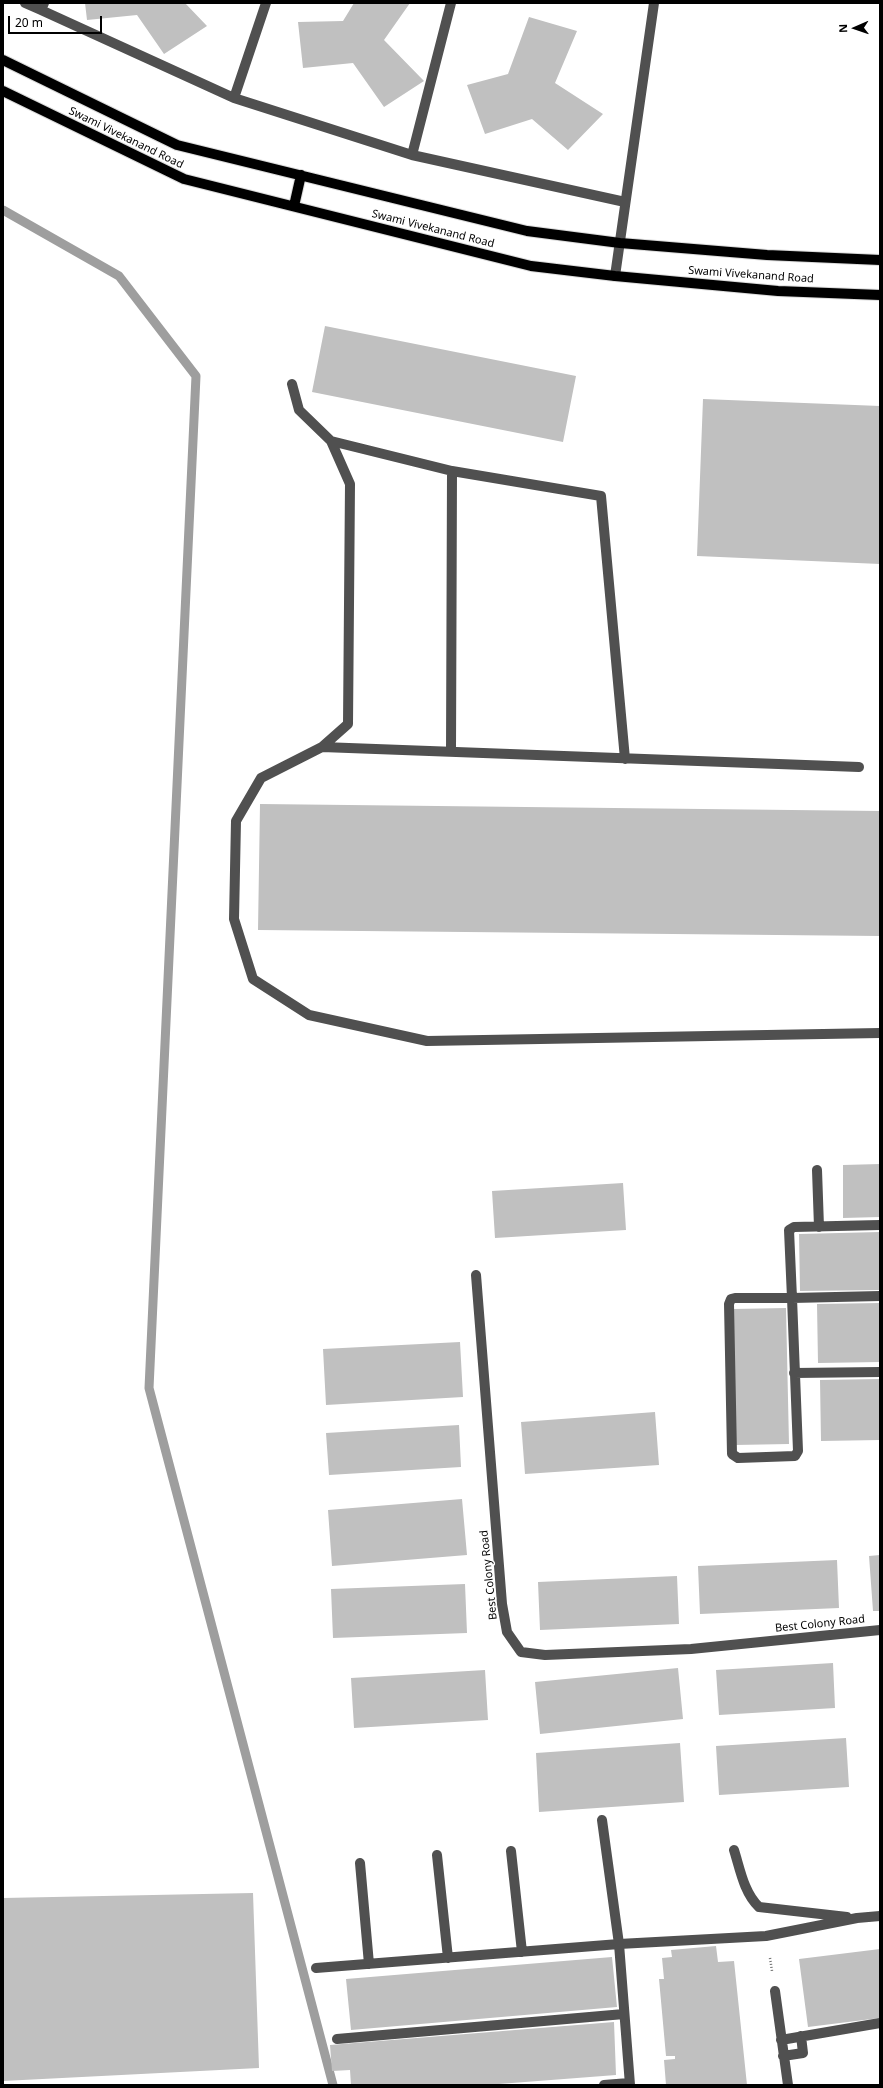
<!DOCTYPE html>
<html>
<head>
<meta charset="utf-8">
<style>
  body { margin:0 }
  #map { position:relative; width:883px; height:2088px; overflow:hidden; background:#fff; font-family:"Noto Sans",sans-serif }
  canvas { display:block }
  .frame { position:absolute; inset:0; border:4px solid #000; pointer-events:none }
  .north { position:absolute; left:835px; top:8px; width:40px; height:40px; -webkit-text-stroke:3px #fff; paint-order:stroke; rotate:268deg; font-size:11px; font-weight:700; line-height:16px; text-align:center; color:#000 }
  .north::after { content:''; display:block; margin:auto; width:14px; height:18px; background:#000; clip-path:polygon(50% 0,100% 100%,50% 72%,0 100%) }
  .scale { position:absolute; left:8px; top:16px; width:94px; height:18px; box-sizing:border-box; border:2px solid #000; border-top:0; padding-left:5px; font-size:12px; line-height:14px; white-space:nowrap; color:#000; -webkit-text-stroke:3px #fff; paint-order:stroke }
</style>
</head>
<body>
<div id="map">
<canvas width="883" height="2088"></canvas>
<div class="frame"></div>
<div class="north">N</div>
<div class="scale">20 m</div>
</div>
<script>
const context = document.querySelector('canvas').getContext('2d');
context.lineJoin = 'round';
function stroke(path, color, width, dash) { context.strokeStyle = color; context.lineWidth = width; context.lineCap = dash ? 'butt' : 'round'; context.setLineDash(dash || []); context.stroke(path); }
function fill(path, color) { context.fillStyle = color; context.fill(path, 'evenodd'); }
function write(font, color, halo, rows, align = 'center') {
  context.font = font + ' "Noto Sans",sans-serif'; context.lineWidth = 3; context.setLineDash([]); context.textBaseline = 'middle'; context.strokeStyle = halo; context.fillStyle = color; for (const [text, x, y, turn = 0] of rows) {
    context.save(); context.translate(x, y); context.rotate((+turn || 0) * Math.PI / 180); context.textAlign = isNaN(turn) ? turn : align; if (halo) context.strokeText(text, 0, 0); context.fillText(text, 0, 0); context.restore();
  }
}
const stream = new Path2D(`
  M3 210 119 276 196 376 149 1388 333 2085`);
const building = new Path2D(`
  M85 3H185L207 26 164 54 137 15 87 20Z
  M354 3H410L384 40 424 81 384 107 353 63 303 68 298 22 343 21Z
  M529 17 577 31 555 83 603 114 568 150 532 119 485 134 467 85 508 74Z
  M325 326 576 376 563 442 312 392Z
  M703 399 880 406V564L697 556Z
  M260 804 880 811V936L258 930Z
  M880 1164V1217L843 1218V1165Z
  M623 1183 626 1230 495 1238 492 1191Z
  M880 1232V1290L800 1291 799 1234Z
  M880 1303V1362L818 1363 817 1304Z
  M786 1308 789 1444 735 1445 733 1309Z
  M460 1342 463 1397 326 1405 323 1349Z
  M880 1379V1440L821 1441 820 1380Z
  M655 1412 659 1465 525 1474 521 1422Z
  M459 1425 461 1467 329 1475 326 1433Z
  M462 1499 467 1555 332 1566 328 1510Z
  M880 1555V1611H873L869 1556Z
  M837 1560 839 1608 700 1614 698 1566Z
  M677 1576 679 1624 540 1630 538 1582Z
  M465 1584 467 1633 333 1638 331 1589Z
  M833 1663 835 1708 719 1715 716 1670Z
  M678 1668 683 1719 540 1734 535 1682Z
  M485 1670 488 1720 354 1728 351 1678Z
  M846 1738 849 1787 719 1795 716 1746Z
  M680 1743 684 1802 539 1812 536 1753Z
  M253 1893 259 2068 3 2081V1898Z
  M716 1946 718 1962 734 1961 747 2085H666L664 2060 675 2059V2056H666L659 1979H664L662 1958 672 1957 671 1950Z
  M880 1949V2018L808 2027 799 1959Z
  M612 1957 617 2007 351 2030 346 1979Z
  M614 2022 616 2075 486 2085H351L350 2070 332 2071 330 2045Z`);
const path = new Path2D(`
  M770 1958 772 1971`);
const minor = new Path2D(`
  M25 3 41 10
  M44 3 41 10 234 98 412 155 625 202
  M234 98 266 3
  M412 155 451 3
  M615 276 654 3
  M292 384 299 410 331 441 350 484 348 724 322 747 261 778 236 821 234 919 253 979 309 1015 427 1041 880 1033
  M331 441 452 471 601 496 625 759
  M322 747 859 767
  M451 752 452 471
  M817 1170 819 1227
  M880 1225 794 1227 789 1230 792 1298 880 1296
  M476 1275 502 1604 507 1632 521 1652 545 1655 691 1649 880 1630
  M735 1298H792L798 1451 795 1456 738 1458 732 1454 729 1304 731 1299Z
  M794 1373 880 1372
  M602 1820 619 1944 630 2085
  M734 1850C740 1869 744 1893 759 1907L847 1917
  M511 1851 522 1952
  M437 1855 448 1958
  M360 1863 369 1964
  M316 1968 619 1944 766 1936 857 1918 880 1916
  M775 1991 788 2085
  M337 2039 624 2014
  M781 2040 880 2023
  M783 2056 803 2053 801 2036
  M604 2085 629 2083`);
const major = new Path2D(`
  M3 60 177 145 527 231 620 243 767 255 880 260
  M3 91 184 179 531 266 615 276 778 291 880 295
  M294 206 301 175`);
const streetNames = [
  ["Swami Vivekanand Road",126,138,26],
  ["Swami Vivekanand Road",433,229,14],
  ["Swami Vivekanand Road",751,275,4],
  ["Best Colony Road",489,1575,-96],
  ["Best Colony Road",820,1624,-6]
];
stroke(stream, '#9e9e9e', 9);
fill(building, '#c0c0c0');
stroke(major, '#dbdbdb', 12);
stroke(path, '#727272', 2.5, [1, 2]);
stroke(minor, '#505050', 10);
stroke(major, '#000', 10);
write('11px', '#000', '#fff', streetNames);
</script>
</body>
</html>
